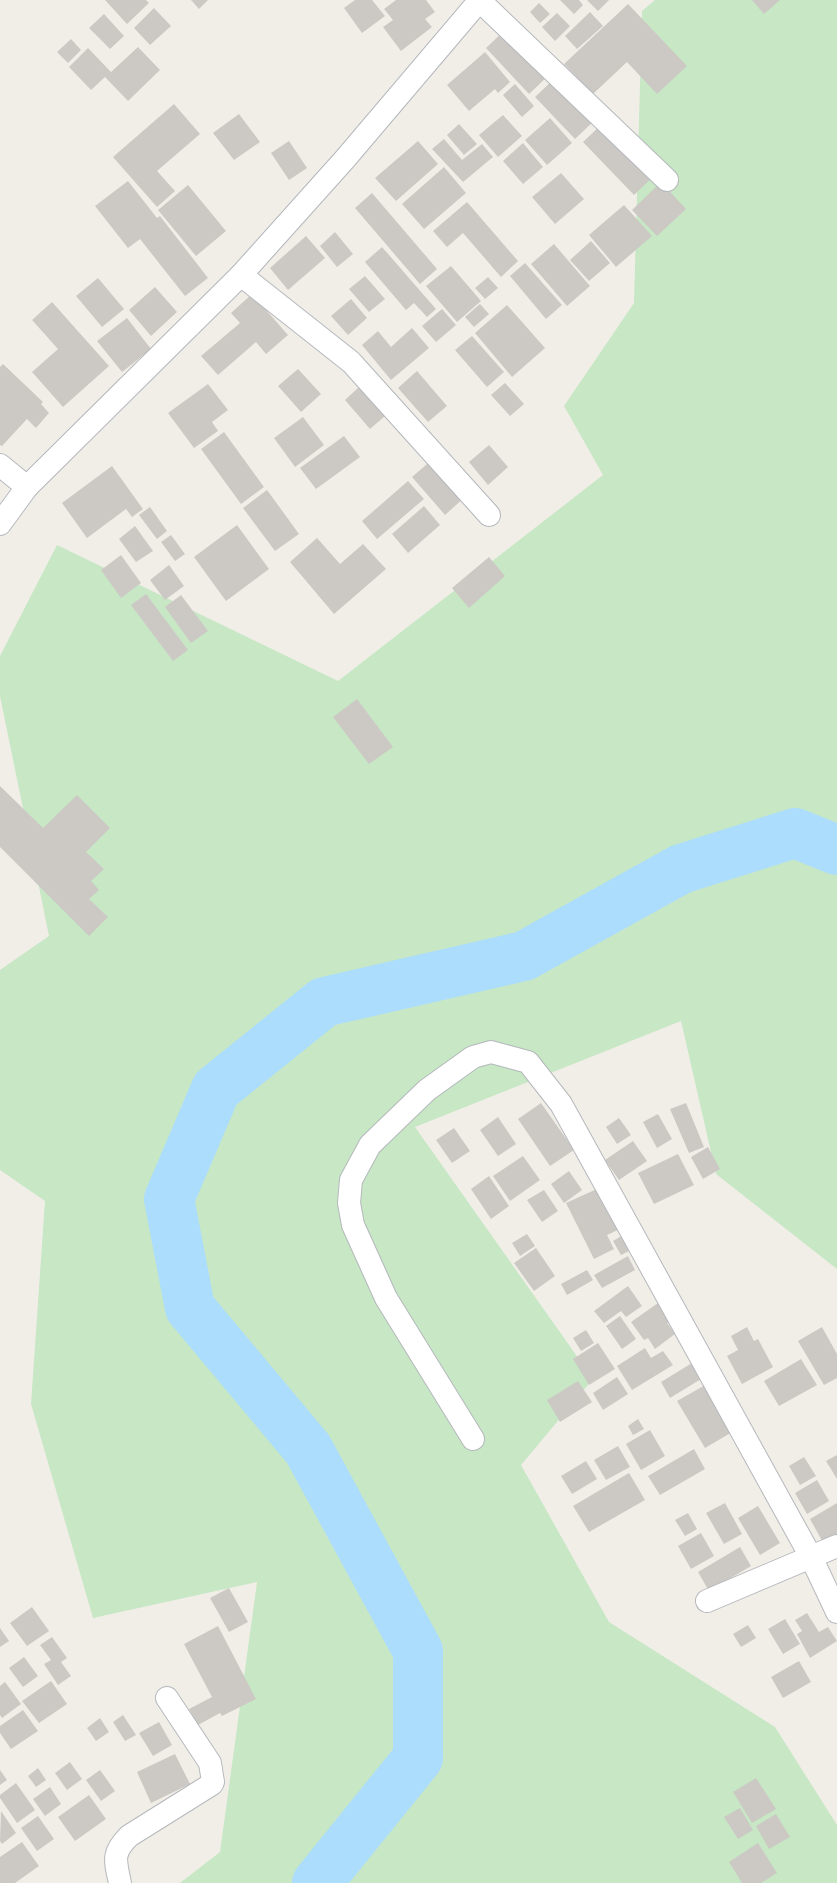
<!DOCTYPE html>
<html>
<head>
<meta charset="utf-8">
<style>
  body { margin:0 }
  canvas { display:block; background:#f1eee8 }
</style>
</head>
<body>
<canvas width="837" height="1883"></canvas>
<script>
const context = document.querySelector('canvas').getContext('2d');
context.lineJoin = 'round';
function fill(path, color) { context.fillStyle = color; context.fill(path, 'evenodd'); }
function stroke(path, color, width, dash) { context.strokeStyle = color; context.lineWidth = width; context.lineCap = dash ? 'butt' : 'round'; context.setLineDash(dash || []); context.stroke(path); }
const green = new Path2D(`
  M655 0H837V1269L716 1174 681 1021 415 1127 593 1379 521 1465 609 1622 775 1727 837 1825V1883H180L220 1852 257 1582 93 1618 31 1404 45 1201 0 1170V970L49 936 0 696V656L57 545 338 681 603 475 564 406 634 303 642 11Z`);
const river = new Path2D(`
  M317 1883 418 1758V1651L308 1449 190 1308 169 1199 216 1089 324 1002 524 956 681 869 795 833 837 850`);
const building = new Path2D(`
  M105 0H146L149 3 127 24Z
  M191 0H208L199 9Z
  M355 0H372L385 16 362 33 344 8Z
  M396 0H426L435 12 425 19 432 27 401 51 383 27 393 20 384 9Z
  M560 0H579L583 5 574 14Z
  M587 0H609L598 11Z
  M752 0H780L764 14Z
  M539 3 550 14 540 23 530 12Z
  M628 4 687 66 657 94 627 62 593 94 564 64Z
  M154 8 171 26 150 45 134 28Z
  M590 12 603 26 577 49 565 36Z
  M557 13 570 26 555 41 542 27Z
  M104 14 124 36 110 49 89 28Z
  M506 29 549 75 529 94 486 48Z
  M71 39 81 50 68 63 57 52Z
  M138 47 160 70 128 101 105 77 91 90 69 67 88 48 111 72Z
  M485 52 510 82 498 93 495 89 469 111 447 85Z
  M555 78 595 120 575 139 535 97Z
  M515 84 534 106 522 117 503 95Z
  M174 104 200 134 157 171 175 191 157 207 113 157Z
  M239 114 260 142 234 160 213 133Z
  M503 115 522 136 498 157 479 135Z
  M550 118 572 143 547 165 525 140Z
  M603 123 654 176 634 195 583 142Z
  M459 124 477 144 464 155 447 135Z
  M444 139 462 160 482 144 493 157 463 182 432 149Z
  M289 141 307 168 289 180 271 153Z
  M418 141 438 164 396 201 375 178Z
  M523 143 543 167 523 184 503 161Z
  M444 167 466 193 424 229 402 204Z
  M561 173 584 199 555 224 532 197Z
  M128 181 157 218 160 216 208 278 185 296 140 239 128 248 95 206Z
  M661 182 686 209 657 236 632 210Z
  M188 185 226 231 196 256 158 210Z
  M372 193 437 269 420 284 355 208Z
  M467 202 518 261 501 277 463 233 447 247 433 231Z
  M624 205 652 236 616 267 589 235Z
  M335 232 353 254 337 267 320 246Z
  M306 236 325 258 288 290 270 268Z
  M591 241 610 263 589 281 570 260Z
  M554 244 590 286 567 306 531 264Z
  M382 247 436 309 427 317 414 303 406 310 365 262Z
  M525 263 562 305 546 319 510 276Z
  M451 266 481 301 457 322 426 286Z
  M365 276 385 299 369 312 349 289Z
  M488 277 498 288 485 299 475 288Z
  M98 278 124 309 102 327 76 296Z
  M155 287 177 312 151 336 129 310Z
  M252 294 288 335 266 354 256 342 218 375 201 356 240 323 231 313Z
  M351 299 367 318 348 335 331 316Z
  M52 302 109 366 63 407 32 372 58 349 32 320Z
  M480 304 489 314 474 327 465 317Z
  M507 305 545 348 512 377 475 333Z
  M442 309 456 325 436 342 422 326Z
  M127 318 151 349 122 372 97 341Z
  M412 328 429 348 391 380 362 345 378 331 391 347Z
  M472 336 504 372 487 387 455 350Z
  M3 364 43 402 41 404 49 413 36 428 27 419 2 446 0 445V367Z
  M298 369 321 394 301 412 278 386Z
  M417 371 447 406 428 422 398 388Z
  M505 383 524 404 510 416 491 395Z
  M208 384 228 410 212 422 218 431 194 448 168 413Z
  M359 387 385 416 370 429 345 400Z
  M303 417 324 445 295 467 274 438Z
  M224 432 264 487 241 504 201 449Z
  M344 436 360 457 316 489 300 468Z
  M489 445 508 467 488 485 469 462Z
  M434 458 466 496 445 515 412 477Z
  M112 466 143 509 132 517 126 509 87 538 62 503Z
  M408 481 424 499 377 539 362 521Z
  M267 490 299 534 275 551 243 508Z
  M424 506 440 525 408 553 392 534Z
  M150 507 167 531 157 539 139 515Z
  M237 525 269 569 226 601 194 557Z
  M135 526 153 551 136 562 119 539Z
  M171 535 185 554 175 561 161 542Z
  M317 538 340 564 363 544 386 569 334 614 290 562Z
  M121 555 141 583 121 598 101 570Z
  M489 557 505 576 469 608 452 588Z
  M169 565 184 586 165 600 150 580Z
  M146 594 188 650 173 661 131 605Z
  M181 595 208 631 191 643 165 607Z
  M357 699 393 747 369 764 333 717Z
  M0 786 43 828 77 795 110 828 86 852 104 869 91 881 99 890 89 899 108 917 89 936 0 847Z
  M541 1103 574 1150 550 1166 518 1119Z
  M686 1103 704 1147 689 1153 670 1109Z
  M658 1114 672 1139 657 1148 643 1122Z
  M498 1117 516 1144 498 1156 480 1130Z
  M619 1118 631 1135 617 1144 606 1127Z
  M454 1128 470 1151 452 1163 436 1140Z
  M633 1141 647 1161 619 1180 605 1160Z
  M708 1147 720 1169 703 1179 691 1157Z
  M678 1154 694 1185 654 1204 638 1173Z
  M523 1156 540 1180 510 1201 493 1176Z
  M569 1171 582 1190 564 1203 551 1184Z
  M489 1176 509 1206 491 1219 471 1189Z
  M599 1188 620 1229 607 1235 614 1249 594 1259 566 1203Z
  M544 1190 558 1211 542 1222 527 1200Z
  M527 1234 535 1246 520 1256 512 1243Z
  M623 1235 631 1250 621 1255 613 1241Z
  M536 1248 555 1276 534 1291 514 1263Z
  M628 1256 635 1270 602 1288 594 1275Z
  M587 1270 593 1280 567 1295 561 1284Z
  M628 1286 642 1306 626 1317 621 1311 604 1323 594 1311Z
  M658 1303 671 1321 667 1323 675 1334 655 1349 648 1338 644 1340 631 1322Z
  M620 1316 636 1339 622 1349 606 1326Z
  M747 1327 754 1341 758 1339 773 1367 742 1384 727 1356 738 1350 731 1336Z
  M822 1327 837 1354V1378L824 1385 798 1341Z
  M586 1330 594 1343 581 1351 573 1338Z
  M598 1343 615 1369 589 1385 573 1359Z
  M645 1348 651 1358 663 1351 673 1365 632 1390 617 1366Z
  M801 1359 817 1385 779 1406 764 1381Z
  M692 1363 701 1379 670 1398 661 1382Z
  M617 1377 628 1394 603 1410 593 1393Z
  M578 1381 592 1402 560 1422 547 1400Z
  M707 1384 734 1431 705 1448 677 1401Z
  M638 1419 644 1429 633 1435 628 1426Z
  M650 1430 665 1456 641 1470 626 1444Z
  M618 1446 630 1467 606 1480 594 1460Z
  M694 1449 705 1469 660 1495 648 1476Z
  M837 1455V1479L826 1461Z
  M804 1457 816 1476 800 1485 789 1466Z
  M586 1461 597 1479 572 1494 561 1476Z
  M629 1473 645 1500 589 1532 573 1506Z
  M817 1480 829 1501 807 1514 795 1493Z
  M725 1503 742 1534 724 1544 706 1513Z
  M837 1503V1539L825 1546 810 1519Z
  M758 1506 780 1543 760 1555 738 1518Z
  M688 1513 697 1529 685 1536 675 1520Z
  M701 1533 714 1556 691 1569 678 1546Z
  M740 1547 751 1566 709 1591 698 1572Z
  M229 1588 248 1622 229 1632 210 1598Z
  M32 1607 49 1631 27 1646 10 1623Z
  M807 1613 819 1632 828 1627 837 1641 810 1658 797 1634 802 1631 795 1620Z
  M785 1619 800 1644 783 1654 768 1629Z
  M748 1625 756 1638 741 1647 733 1634Z
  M218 1626 256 1699 222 1716 220 1713 198 1725 189 1709 212 1697 184 1644Z
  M0 1628 9 1641 0 1647Z
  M52 1637 67 1658 61 1662 71 1676 58 1685 44 1664 51 1660 40 1645Z
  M24 1657 38 1676 23 1687 9 1668Z
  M799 1661 811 1682 783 1698 771 1677Z
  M51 1681 67 1704 39 1723 22 1701Z
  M5 1682 21 1704 2 1718 0 1715V1686Z
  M23 1710 38 1731 11 1749 0 1733V1726Z
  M123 1715 136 1735 125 1741 113 1722Z
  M100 1718 109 1732 96 1741 87 1728Z
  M159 1722 172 1745 153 1756 139 1733Z
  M175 1754 190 1784 151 1803 137 1772Z
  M70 1762 82 1779 67 1790 55 1773Z
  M38 1768 46 1780 36 1787 28 1776Z
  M0 1770 7 1780 0 1785Z
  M100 1770 115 1791 101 1801 86 1780Z
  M756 1778 776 1809 752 1823 733 1792Z
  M16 1783 35 1810 17 1823 0 1798V1795Z
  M50 1787 61 1804 45 1816 33 1799Z
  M89 1795 106 1819 75 1841 58 1817Z
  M740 1808 753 1830 738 1839 724 1817Z
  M1 1811 16 1833 2 1844 0 1841Z
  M776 1814 790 1837 769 1849 756 1826Z
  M38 1816 54 1839 37 1851 21 1828Z
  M22 1842 39 1866 15 1883H0V1857Z
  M758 1843 777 1873 761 1883H742L729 1862Z`);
const street = new Path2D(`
  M479 0 667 180
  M241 275 351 362 489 515
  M0 465 27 487
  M473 1439 386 1298 353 1225 349 1203 351 1180 370 1145 427 1090 473 1057 491 1052 528 1062 561 1104 811 1557 837 1612
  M707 1601 837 1546
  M120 1883C115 1860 112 1853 129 1836L212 1784 213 1782 210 1763 167 1698`);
const secondary = new Path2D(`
  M0 524 27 487 241 275 345 159 480 0`);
fill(green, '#c7e7c5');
stroke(river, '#acddfd', 50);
fill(building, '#ccc9c4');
stroke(street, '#b5b8bc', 24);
stroke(secondary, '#b4b7bc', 24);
stroke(street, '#fff', 22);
stroke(secondary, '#fff', 22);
</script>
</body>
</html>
